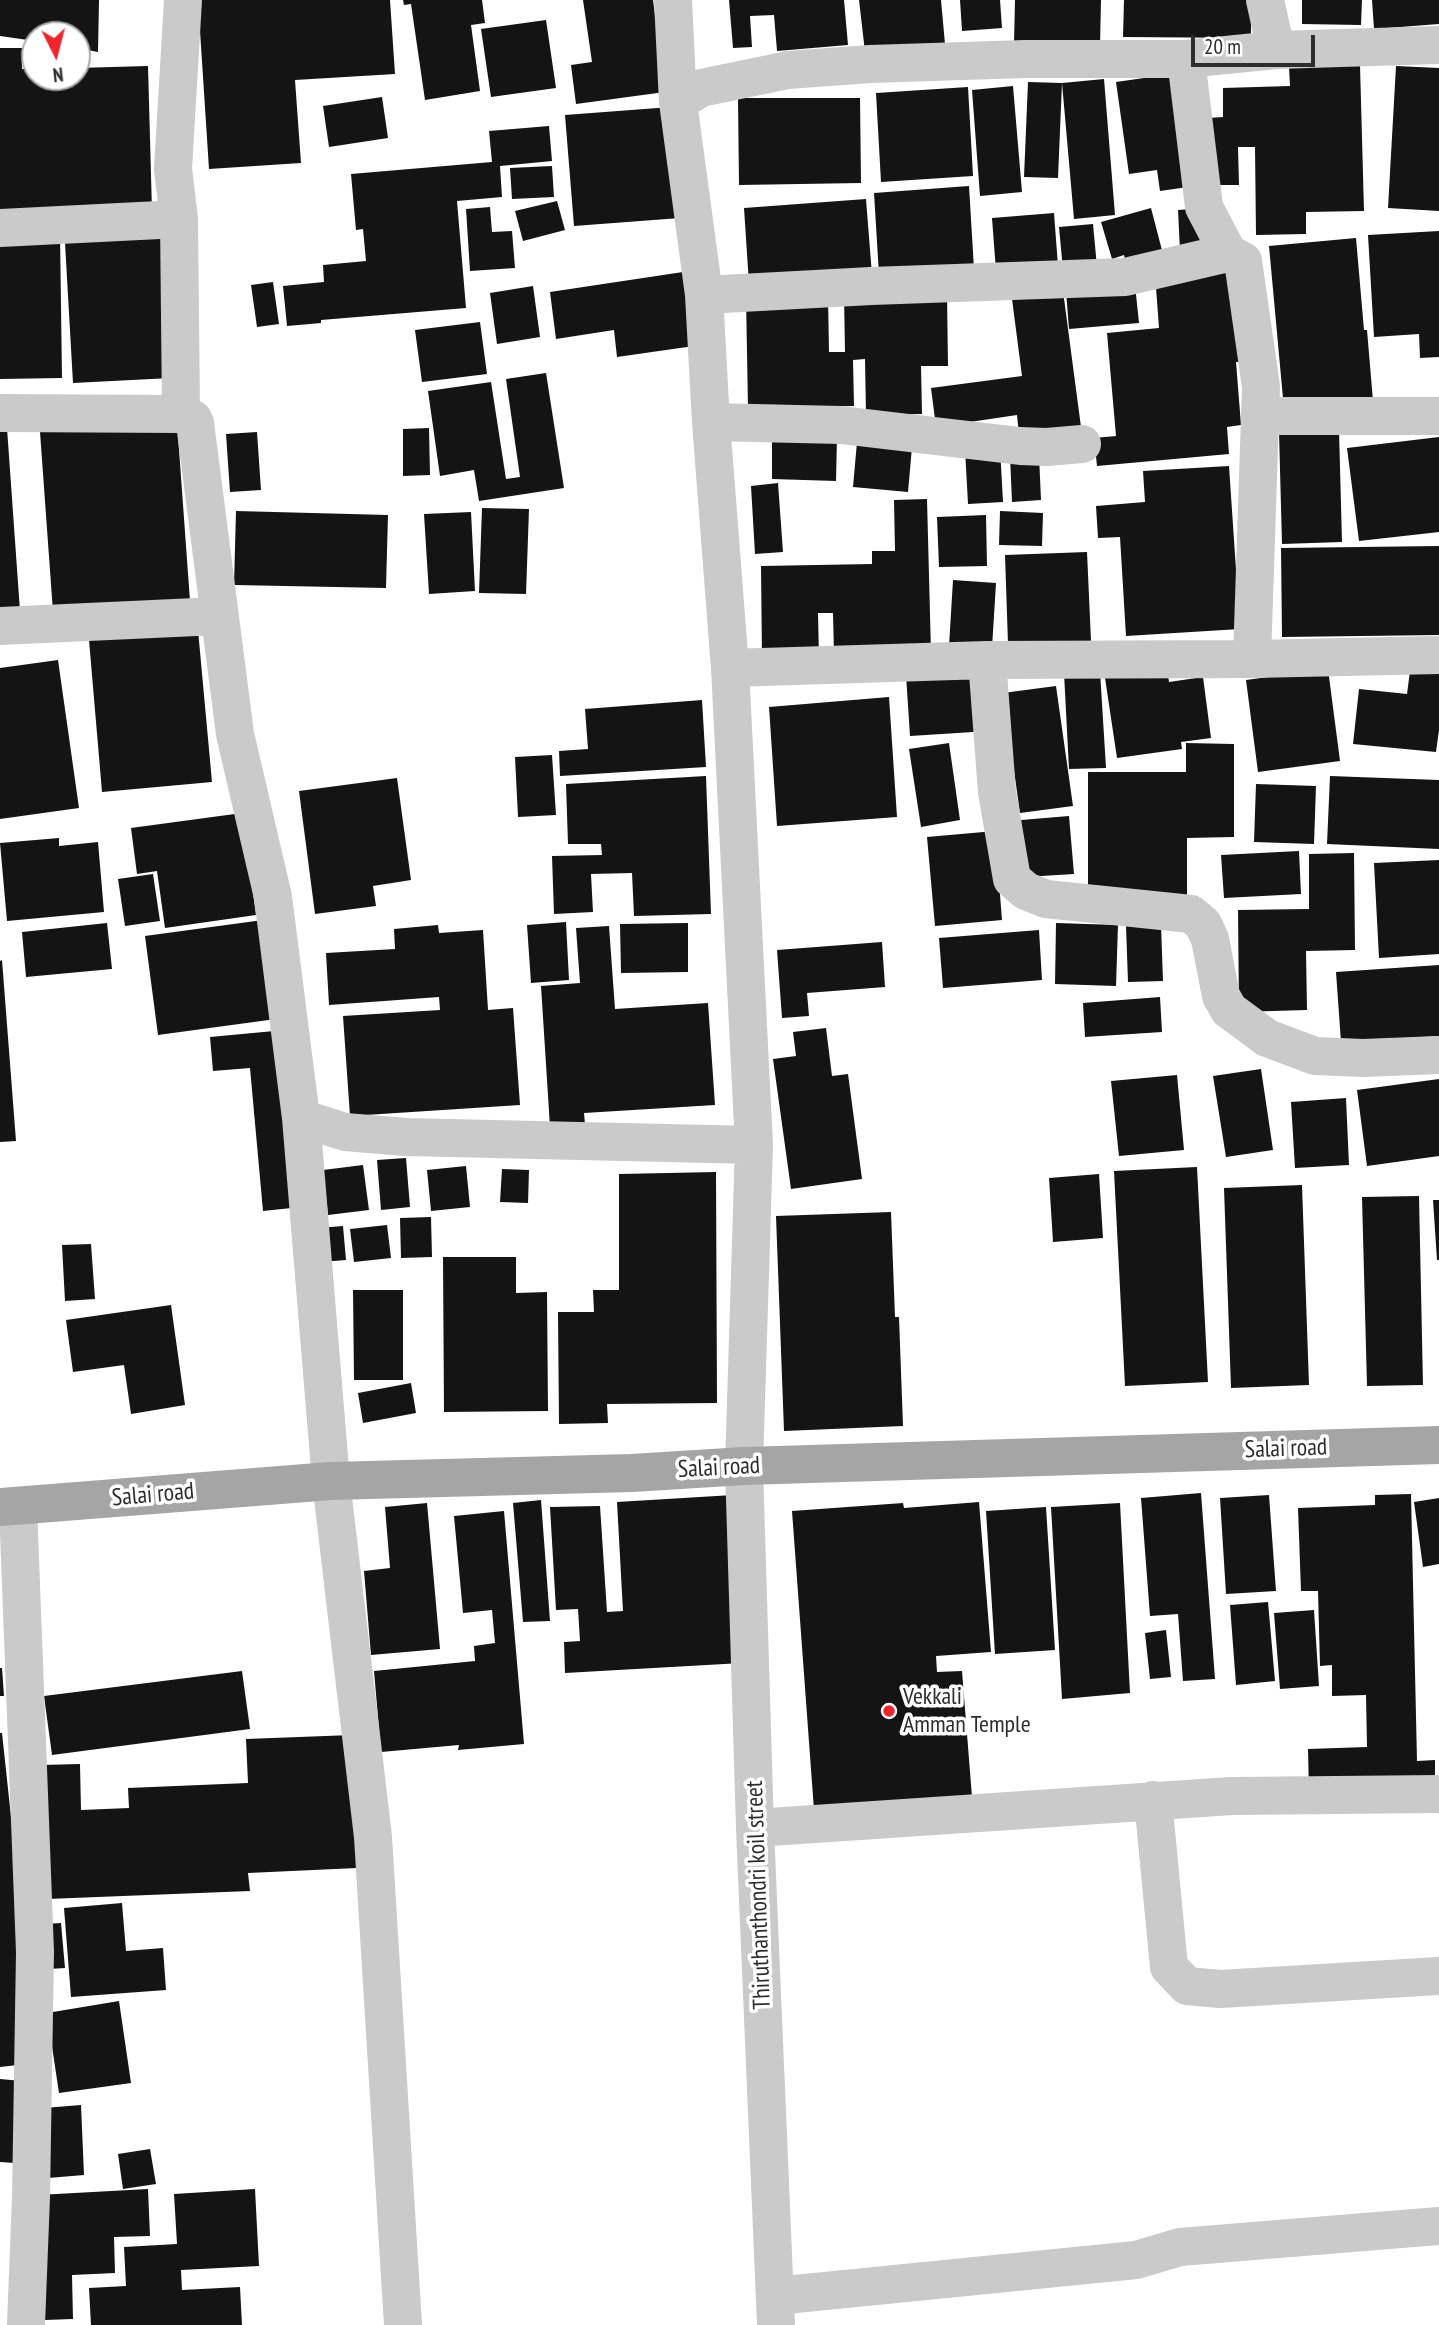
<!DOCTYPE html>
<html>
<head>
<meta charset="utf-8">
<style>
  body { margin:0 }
  #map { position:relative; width:1439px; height:2325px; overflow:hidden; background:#fff; font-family:"PT Sans Narrow",sans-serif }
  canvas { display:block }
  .north { position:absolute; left:21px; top:21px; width:70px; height:70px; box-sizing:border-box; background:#fff; border:2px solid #ababab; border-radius:50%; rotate:174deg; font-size:19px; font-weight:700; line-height:28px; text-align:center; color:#2d2d2d }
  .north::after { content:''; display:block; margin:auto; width:24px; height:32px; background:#ed262e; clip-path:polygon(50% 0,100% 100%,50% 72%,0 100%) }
  .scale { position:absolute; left:1191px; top:35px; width:124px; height:32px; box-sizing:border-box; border:4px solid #2d2d2d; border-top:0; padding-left:9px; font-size:21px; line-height:24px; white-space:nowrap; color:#2d2d2d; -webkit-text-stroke:5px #fff; paint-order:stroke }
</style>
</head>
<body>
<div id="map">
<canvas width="1439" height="2325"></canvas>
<div class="north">N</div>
<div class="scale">20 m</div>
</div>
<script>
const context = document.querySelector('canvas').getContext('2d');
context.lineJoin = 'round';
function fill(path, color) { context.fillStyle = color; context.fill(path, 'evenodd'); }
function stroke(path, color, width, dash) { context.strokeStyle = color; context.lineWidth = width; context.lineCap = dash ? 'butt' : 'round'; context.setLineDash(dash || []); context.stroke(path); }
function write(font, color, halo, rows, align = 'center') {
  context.font = font + ' "PT Sans Narrow",sans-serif'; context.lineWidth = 7; context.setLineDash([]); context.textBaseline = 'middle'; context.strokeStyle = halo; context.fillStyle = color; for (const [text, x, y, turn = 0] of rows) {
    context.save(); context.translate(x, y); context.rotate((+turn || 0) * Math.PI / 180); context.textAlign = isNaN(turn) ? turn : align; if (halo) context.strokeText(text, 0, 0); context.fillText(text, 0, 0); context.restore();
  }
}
const building = new Path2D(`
  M0 0H99L98 52 77 48V35H35V41L0 36Z
  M198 0H390L395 74 295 80 301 163 209 169Z
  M403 0H482L485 23 471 25 480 91 425 100 411 4 404 5Z
  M583 0H653L665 92 576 104 571 65 592 62Z
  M729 0H844L848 45 777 51 774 15 750 16 752 47 733 48Z
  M859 0H941L945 44 865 52Z
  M960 0H1000L1002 28 962 31Z
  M1015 0H1101L1100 46 1014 44Z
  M1124 0H1251V38L1123 37Z
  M1302 0H1362L1361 25 1302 24Z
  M1372 0H1439V24L1374 29Z
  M546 20 556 88 491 97 481 29Z
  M0 48H22V69H35V77H77V68L148 66 152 211 0 215Z
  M1360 65 1364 211 1306 212V234L1256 235 1255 147H1238L1239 185H1210L1208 118 1223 117V88L1290 86 1289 67Z
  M1396 66 1439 68V211L1388 208Z
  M1172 74 1188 187 1160 191 1157 170 1129 174 1116 82Z
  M1104 79 1115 215 1074 219 1062 83Z
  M1028 82 1062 83 1058 178 1024 177Z
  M1013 86 1022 192 980 196 972 90Z
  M968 87 973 176 881 182 876 93Z
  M382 97 388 138 329 147 323 106Z
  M738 98H860L861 183 739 185Z
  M671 107 680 218 574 226 565 115Z
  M549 126 552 161 500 166 502 197 457 201 466 308 321 320V323L287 326 283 286 324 282 323 265 366 261 363 229 356 230 351 174 492 162 489 131Z
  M552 166 554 197 512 199 510 168Z
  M969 186 974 269 879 275 874 193Z
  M866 199 872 275 749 284 744 208Z
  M557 201 565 230 523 241 515 211Z
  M490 207 492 232 512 231 515 268 470 271 466 209Z
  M1151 208 1164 258 1127 268 1124 255 1112 259 1101 222Z
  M1203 208 1205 250 1180 251 1178 210Z
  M1054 213 1058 266 996 271 992 218Z
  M1093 224 1097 267 1063 270 1059 227Z
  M1439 231V357L1420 358 1419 334 1374 337 1368 235Z
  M60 233 62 378 0 379V234Z
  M164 238 171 378 73 383 65 243Z
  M1356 238 1364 330H1367L1373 401 1284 409 1269 246Z
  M1231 268 1240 362H1236L1241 425 1227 427 1229 454 1097 466 1094 438 1116 436 1107 333 1159 328 1155 274Z
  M683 272 694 346 617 357 614 330 556 339 550 292Z
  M273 282 279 324 257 327 251 285Z
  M1135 285 1139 323 1069 329 1066 291Z
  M533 286 540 337 497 344 490 293Z
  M1063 291 1081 427 1019 435 1017 415 936 427 931 388 1022 376 1012 299Z
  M947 294 948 366H921L922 414 866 415 865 359 853 360 854 406 748 408 746 297 828 296 829 352H845L844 296Z
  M480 322 487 374 422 382 415 330Z
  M546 373 564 488 479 501 474 470 440 476 428 391 491 382 506 479 520 477 506 379Z
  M177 422 190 601 53 612 40 432Z
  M0 428H7L20 611 0 612Z
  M429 428 430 475 403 476V429Z
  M1339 430 1342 542 1282 544 1279 432Z
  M257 432 261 490 230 492 226 434Z
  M772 435 837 437 836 481 772 479Z
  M1439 437V532L1359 541 1347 448Z
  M857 442 912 447 908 492 853 487Z
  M1000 447 1003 502 968 504 965 449Z
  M1039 455 1041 500 1012 502 1010 456Z
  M1229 466 1240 629 1126 636 1120 537 1098 538 1096 506 1145 502 1143 471Z
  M778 483 783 552 755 554 751 486Z
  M927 499 931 653 834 655 833 613H818L819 658 762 659 761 566 872 564V551H895L894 500Z
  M482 508 529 509 526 594 479 593Z
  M236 511 388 515 386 588 234 585Z
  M1000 511 1043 513 1042 546 999 545Z
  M471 512 475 591 429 594 424 514Z
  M986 515 987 566 939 567 937 517Z
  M1439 546V635L1282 637 1281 548Z
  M1087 552 1091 641 1008 644 1005 555Z
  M953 580 996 583 992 648 949 646Z
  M198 630 212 782 102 792 89 640Z
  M58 660 79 808 0 819V668Z
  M1167 669 1169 682 1203 677 1211 738 1181 742 1182 749 1117 758 1105 678Z
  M1328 669 1340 761 1258 772 1246 680Z
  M985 671 989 731 910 736 906 675Z
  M1100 671 1106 768 1069 769 1064 673Z
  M1410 671 1439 674V730L1436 752 1353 744 1359 689 1407 694Z
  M1056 686 1073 806 1020 813 1003 693Z
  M889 697 897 817 777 826 769 707Z
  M702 700 706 767 560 776 559 751 588 749 585 709Z
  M949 743 960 820 921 827 909 749Z
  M1186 743 1234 744V837L1187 838V895H1088V772H1186Z
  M552 755 556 815 518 817 515 757Z
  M706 776 711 914 634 916 632 873 591 874 593 912 554 914 552 856 602 855 601 844H568L566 784Z
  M1330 776 1439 780V849L1327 844Z
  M397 778 411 880 373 886 376 906 315 914 299 791Z
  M1256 784 1316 786 1314 844 1254 842Z
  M242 813 256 915 165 928 157 871 137 874 131 828Z
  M1069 816 1074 874 1025 877 1021 820Z
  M995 831 1002 920 935 926 927 837Z
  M59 838V846L98 842 104 912 7 921 0 843Z
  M1299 851 1301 894 1224 898 1221 855Z
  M1354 853 1355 950 1306 951 1307 1010 1239 1012 1238 910 1309 909V854Z
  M1439 860V954L1379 958 1374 863Z
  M153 874 160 921 125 926 118 879Z
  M263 920 276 1019 158 1035 145 936Z
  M566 922 569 980 531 983 527 925Z
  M107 923 112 969 26 977 22 932Z
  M688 923V972L621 973 620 924Z
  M1056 923 1118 925 1116 986 1055 984Z
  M438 925 439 933 483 930 488 1010 513 1008 520 1105 350 1116 343 1016 440 1010 439 997 329 1005 326 953 395 949 394 929Z
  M1161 925 1163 981 1128 982 1126 926Z
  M609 926 615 1009 708 1003 715 1105 584 1113 585 1124 550 1127 541 986 580 983 576 928Z
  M1039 930 1042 980 943 988 939 938Z
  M882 942 885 987 807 993 809 1016 782 1018 777 950Z
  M2 960 16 1141 0 1142V961Z
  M1439 965V1036L1341 1042 1336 972Z
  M1160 997 1162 1032 1085 1037 1083 1003Z
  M826 1028 832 1076 848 1074 862 1179 791 1189 773 1059 796 1056 793 1032Z
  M285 1030 301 1207 263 1211 250 1068 213 1071 210 1037Z
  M1261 1069 1273 1150 1226 1157 1213 1076Z
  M1177 1075 1184 1150 1119 1156 1111 1081Z
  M1439 1079V1156L1367 1166 1357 1090Z
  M1346 1098 1349 1165 1295 1168 1291 1102Z
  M406 1158 410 1207 381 1210 377 1160Z
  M363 1165 369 1210 328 1215 323 1170Z
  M466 1166 470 1207 431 1211 427 1170Z
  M1197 1167 1208 1382 1125 1386 1114 1171Z
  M502 1169 529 1170 528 1203 500 1202Z
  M716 1172 717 1403 607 1404 608 1423 559 1424 558 1312H594L593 1290H619V1174Z
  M1099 1174 1103 1238 1053 1242 1049 1178Z
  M1302 1185 1309 1385 1231 1388 1224 1188Z
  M1419 1196 1423 1385 1367 1386 1362 1197Z
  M1433 1200H1439V1260H1437Z
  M891 1212 895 1317H899L903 1426 784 1431 776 1216Z
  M431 1217 432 1257 401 1258 400 1218Z
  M387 1225 391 1258 354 1262 350 1229Z
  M343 1226 346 1260 321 1262 318 1228Z
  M91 1244 95 1299 65 1301 62 1245Z
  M443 1257H516V1293L547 1292 548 1411 444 1412Z
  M353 1290H403V1380H354Z
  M171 1305 185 1405 131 1414 124 1365 73 1372 66 1320Z
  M411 1383 416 1413 363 1423 358 1393Z
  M1201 1493 1215 1679 1183 1681 1178 1614 1150 1616 1141 1498Z
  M1411 1494 1417 1761 1435 1760V1790L1309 1794 1308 1749 1367 1747 1366 1695 1332 1696V1665L1320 1666 1318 1591H1301L1298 1508 1375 1505V1495Z
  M733 1495 742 1663 565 1673 564 1642 580 1641 578 1609 556 1610 550 1507 600 1506 607 1612 623 1611 617 1502Z
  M1269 1495 1276 1591 1226 1594 1220 1498Z
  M1439 1498V1564L1423 1567 1414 1502Z
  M541 1500 550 1621 523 1622 513 1503Z
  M979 1502 991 1652 936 1656 937 1672 962 1671 972 1797 814 1810 792 1511 903 1503 904 1508Z
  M427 1503 440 1649 371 1655 364 1571 390 1568 385 1507Z
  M1120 1503 1130 1693 1062 1699 1051 1507Z
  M1046 1507 1055 1650 995 1654 986 1511Z
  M504 1511 524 1744 458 1750 459 1745 381 1752 374 1671 475 1661 474 1646 495 1643 492 1610 463 1613 454 1516Z
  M1268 1602 1275 1681 1236 1685 1230 1605Z
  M1314 1610 1319 1686 1280 1689 1274 1613Z
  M1166 1630 1171 1677 1150 1679 1145 1633Z
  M0 1668H2L4 1696H0Z
  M242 1671 250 1729 52 1755 44 1696Z
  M0 1733H2L32 2012 26 2064 0 2067Z
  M352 1735 357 1868 248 1873 250 1891 47 1899 41 1765 80 1764 81 1810 129 1808 128 1788 248 1783 246 1739Z
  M122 1903 126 1951 163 1948 166 1990 71 1997 64 1908Z
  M61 1923 65 1968 49 1969 45 1924Z
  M119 2001 131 2083 59 2093 47 2013Z
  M0 2079 22 2081 15 2163 0 2162Z
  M81 2105 84 2175 48 2178 44 2108Z
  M150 2149 156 2184 123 2189 118 2154Z
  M148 2189 150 2236 114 2237 115 2273 72 2275 73 2319 45 2320 38 2195Z
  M255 2189 259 2266 181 2270 182 2290 240 2287 242 2325H91L89 2288 126 2286 124 2247 177 2244 174 2194Z`);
const minor = new Path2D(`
  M673 0 678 102 704 295 711 422 730 668 754 1145 744 1466 755 1828 776 2325
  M1265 0 1276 50
  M1186 59 1204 207 1228 253
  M678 102 701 88 788 70 870 64 1025 59H1186L1276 50 1439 45
  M179 219 181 414
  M0 228 179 219 173 169 183 0
  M704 295 871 286 1125 277 1228 253 1243 261 1261 387 1252 659 987 660
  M0 413 181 414 193 419 195 423 235 734 273 897 301 1118 345 1132 406 1137 754 1145
  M1261 416H1439
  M711 422 841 425 1020 446 1047 447 1082 444
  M0 626 218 616
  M1252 659 1439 655
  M730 668 987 660 997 792 1012 879 1026 891 1046 899 1191 914 1203 924 1210 939 1221 996 1229 1010 1267 1038 1315 1056 1363 1058 1439 1055
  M301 1118 331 1481 373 1837 403 2325
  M18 1506 35 1952 31 2197 26 2325
  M1153 1800 1169 1967 1187 1986 1220 1989 1439 1976
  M755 1828 1232 1796 1439 1794
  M775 2296 1136 2260 1180 2247 1439 2226`);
const major = new Path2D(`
  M0 1507 331 1481 632 1473 744 1466 1439 1445`);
const markers = [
  [889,1711,7,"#ed262e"]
];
const streetNames = [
  ["Salai road",1286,1449,-2],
  ["Salai road",719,1468,-3],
  ["Salai road",153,1495,-5],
  ["Thiruthanthondri koil street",759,1895,-92]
];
const poiNames = [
  ["Vekkali",903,1697],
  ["Amman Temple",903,1725]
];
fill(building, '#141414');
stroke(minor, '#cacaca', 38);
stroke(major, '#a5a5a5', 38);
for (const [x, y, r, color] of markers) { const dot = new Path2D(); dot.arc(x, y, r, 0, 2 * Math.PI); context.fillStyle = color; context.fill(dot); stroke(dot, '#fff', 2.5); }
write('24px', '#2d2d2d', '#fff', streetNames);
write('24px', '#2d2d2d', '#fff', poiNames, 'left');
</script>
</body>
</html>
